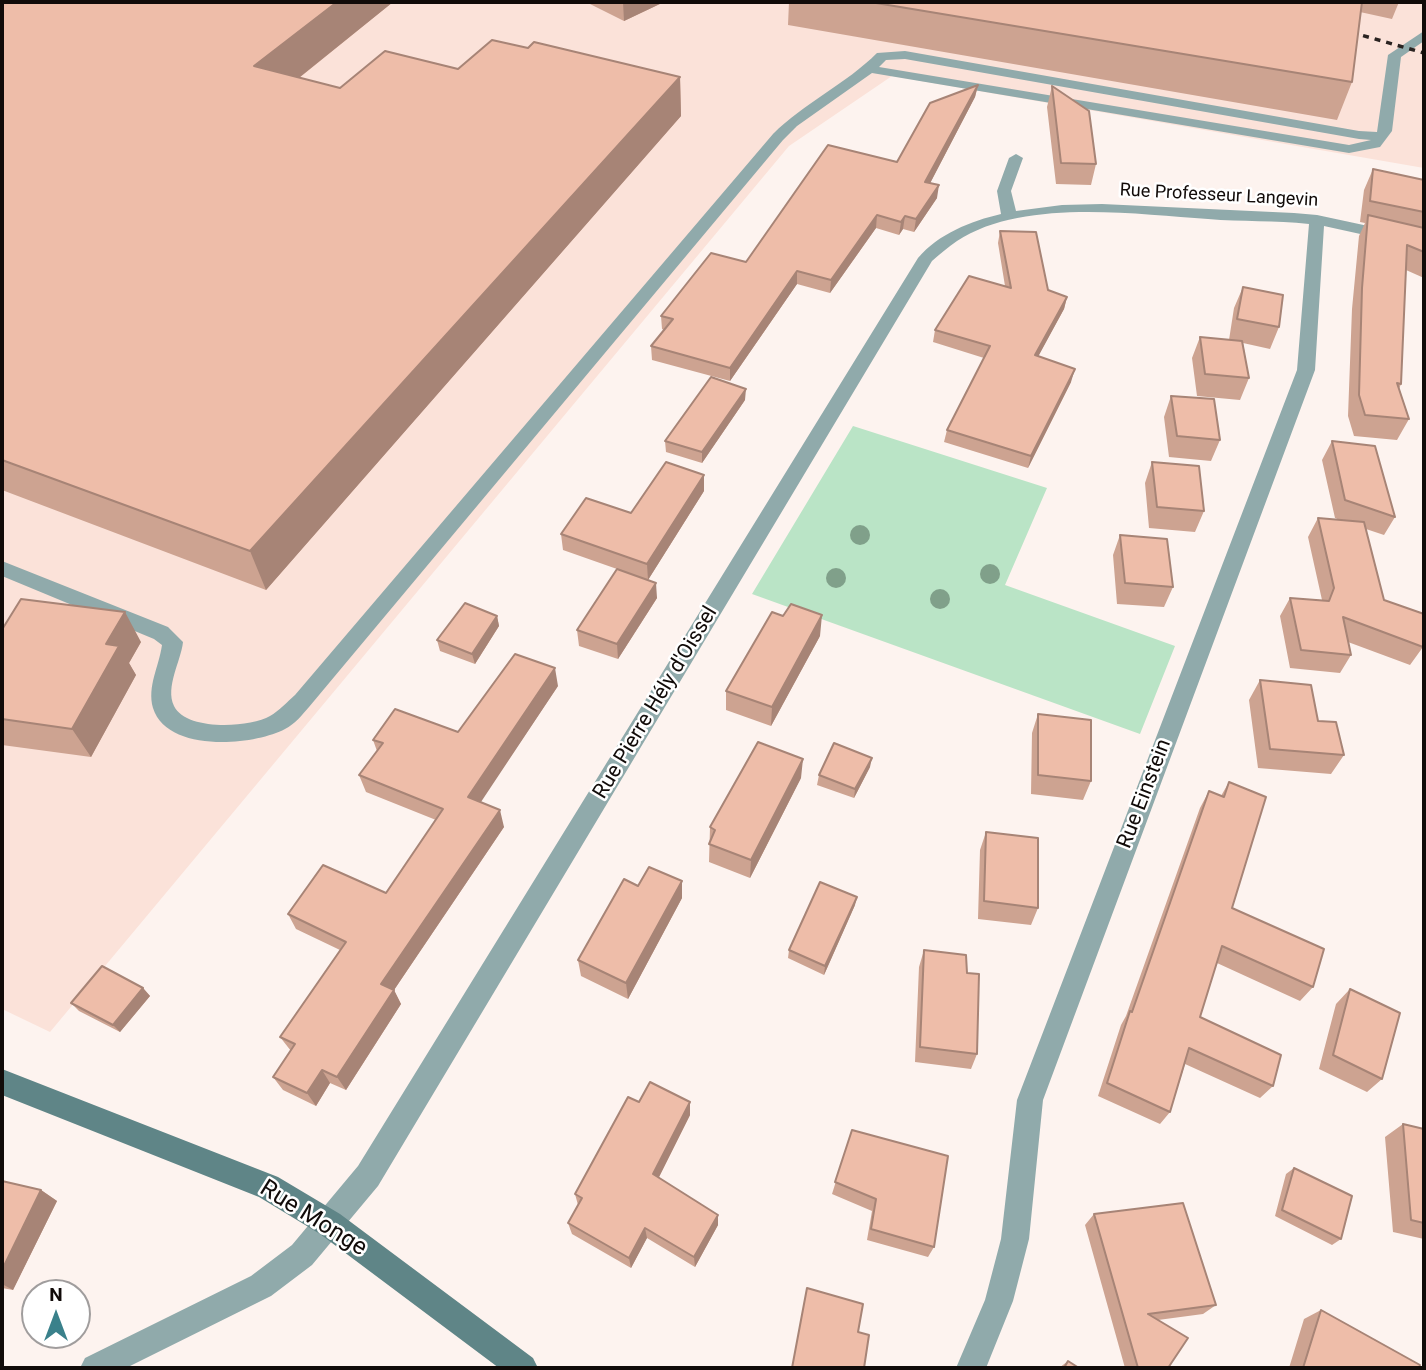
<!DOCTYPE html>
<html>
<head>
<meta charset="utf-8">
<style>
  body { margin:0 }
  #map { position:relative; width:1426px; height:1370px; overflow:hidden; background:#fdf3ef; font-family:Roboto,sans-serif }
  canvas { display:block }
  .frame { position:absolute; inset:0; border:4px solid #110b09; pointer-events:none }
  .north { position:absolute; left:21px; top:1279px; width:70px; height:70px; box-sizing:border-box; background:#fff; border:2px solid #a09d9d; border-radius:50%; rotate:0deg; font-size:19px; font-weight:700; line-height:28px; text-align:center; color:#110b09 }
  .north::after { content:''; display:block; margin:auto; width:24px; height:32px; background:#3a818b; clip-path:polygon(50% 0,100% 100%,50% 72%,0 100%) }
</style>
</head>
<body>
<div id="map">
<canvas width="1426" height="1370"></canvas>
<div class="frame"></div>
<div class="north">N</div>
</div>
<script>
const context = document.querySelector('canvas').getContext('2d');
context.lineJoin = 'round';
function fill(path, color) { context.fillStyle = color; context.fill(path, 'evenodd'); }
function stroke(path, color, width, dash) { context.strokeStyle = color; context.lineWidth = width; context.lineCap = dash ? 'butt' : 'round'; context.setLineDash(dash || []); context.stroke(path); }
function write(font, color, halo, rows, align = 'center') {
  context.font = font + ' Roboto,sans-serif'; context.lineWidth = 5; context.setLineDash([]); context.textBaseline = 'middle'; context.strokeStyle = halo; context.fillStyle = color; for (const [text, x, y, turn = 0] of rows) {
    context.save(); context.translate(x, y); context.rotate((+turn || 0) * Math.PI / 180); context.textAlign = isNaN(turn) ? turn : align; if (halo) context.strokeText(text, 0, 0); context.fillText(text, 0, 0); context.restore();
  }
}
const built = new Path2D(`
  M2 2H1424V168L892 76 789 146 50 1032 2 1009Z`);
const green = new Path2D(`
  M853 426 1047 488 1005 585 1175 646 1140 734 752 594Z`);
const lane = new Path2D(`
  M1424 31V41L1401 57 1392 131 1380 147 1349 153 872 73 797 126 783 140 309 707C302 715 295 724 285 729 253 746 167 753 153 708 147 686 159 667 162 645L154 639 2 576V561L168 627 183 642C181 661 165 687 174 706 186 731 249 728 270 716 279 711 287 702 295 695L773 134C804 103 846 84 877 53L905 51 1359 131 1377 132 1388 55ZM905 59 1359 139 1371 140 1349 145 879 67 886 60Z`);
const street = new Path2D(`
  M1016 154 1023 158 1011 191 1016 211 1062 205 1102 204 1294 213 1317 215 1424 238V248L1324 226 1315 370 1043 1100 1029 1239 1013 1301 986 1368H956L985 1300 1001 1239 1017 1100 1297 370 1309 224C1275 220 1242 222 1208 219 1134 214 1022 198 957 241 948 247 940 254 932 261L378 1186 312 1265 271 1296 126 1368H80L85 1358 251 1276 292 1245 358 1166 918 258C938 234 971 221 1001 214L997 191 1009 158Z`);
const secondary = new Path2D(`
  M2 1069 278 1177 340 1214 533 1358 538 1368H499L320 1234 259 1197 2 1095Z`);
const rail = new Path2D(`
  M1340 29 1424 53`);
const trees = [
  [860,535],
  [990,574],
  [836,578],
  [940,599]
];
const wall = new Path2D(`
  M2 2H393L299 78 340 88 458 69 528 48 680 77 681 116 266 590 2 490Z
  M586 2H664L624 21Z
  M789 2H1399L1392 19 1360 12 1352 82 1337 120 788 25Z
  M978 85 975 97 930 183 937 198 914 232 903 229 899 235 876 228 830 293 797 284 730 381 652 360 651 346 664 330 662 329 661 316 746 262 897 162Z
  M1052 86 1096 164 1091 185 1056 184 1047 107Z
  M1373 169 1424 180V278L1406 270 1401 384 1399 389 1409 419 1397 440 1354 436 1348 416 1352 309 1359 236 1365 223 1360 222 1364 190Z
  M1000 231 1048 290 1067 297 1064 309 1038 356 1071 382 1028 468 944 442 947 430 984 358 933 342 935 330 1005 286 998 243Z
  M1243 287 1279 327 1270 349 1243 343 1249 378 1240 400 1197 396 1192 358 1200 337 1229 340 1234 308Z
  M1171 396 1220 440 1211 461 1169 457 1164 417Z
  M745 400 702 463 666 452 665 441Z
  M1332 441 1395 517 1384 535 1366 529 1384 600 1423 647 1410 665 1348 642 1351 655 1340 673 1290 668 1280 616 1290 598 1322 600 1308 537 1318 518 1340 520 1335 518 1322 460Z
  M1152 462 1204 511 1195 532 1149 528 1145 483Z
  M704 491 648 580 657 598 618 659 579 646 577 630 617 569 563 550 561 534Z
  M1120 535 1173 587 1164 607 1117 604 1113 555Z
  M497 616 499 626 475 664 440 651 437 640Z
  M2 628 141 642 129 663 136 675 91 757 2 745Z
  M820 636 771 726 726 710V691Z
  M1260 680 1318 721 1344 755 1331 774 1258 768 1249 700Z
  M558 686 480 802 504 827 394 990 401 1004 346 1090 330 1083 316 1106 283 1090 273 1077 291 1051 280 1037 340 950 296 929 288 914 386 893 436 820 366 792 359 775 377 751 373 740 458 732Z
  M1038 714 1091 781 1083 800 1031 794 1032 733Z
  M870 767 854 798 817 785 819 775Z
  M801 778 750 878 709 862 710 827Z
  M1229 782 1232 908 1313 987 1300 1001 1217 963 1200 1017 1273 1086 1260 1098 1185 1064 1170 1112 1160 1124 1098 1096 1121 1025 1126 1016 1200 808 1209 791 1221 796Z
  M986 832 1038 908 1031 925 978 919 980 850Z
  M682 881V898L628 999 581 976 578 960 638 886Z
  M855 905 824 975 788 958 789 950Z
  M924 950 967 973 977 1054 971 1069 915 1062 919 967Z
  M143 988 150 996 120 1032 79 1011 71 1003Z
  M1350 989 1382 1079 1367 1092 1319 1069 1336 1004Z
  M1424 994V1015L1422 996Z
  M639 1102H690V1115L659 1177 718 1225 695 1267 647 1238 631 1268 572 1234 568 1223 578 1205 575 1194Z
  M1403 1124 1424 1129V1239L1393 1232 1385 1137Z
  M852 1130 934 1247 928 1257 867 1240 872 1211 832 1194Z
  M1294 1168 1341 1239 1332 1245 1275 1216 1286 1174Z
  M2 1181 41 1190 57 1201 13 1290 2 1288Z
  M1094 1214 1216 1305 1203 1314 1158 1320 1168 1368H1125L1085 1225Z
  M1321 1310 1419 1368H1289L1304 1319Z
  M1068 1361 1079 1368H1059Z`);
const shadedWall = new Path2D(`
  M337 2H393L265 105 254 66Z
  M623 2H664L624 21Z
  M680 77 681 116 266 590 250 551Z
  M978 85 975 97 924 195 925 182Z
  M939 185 937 198 914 232 916 219Z
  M877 215 876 228 830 293 831 280Z
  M905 216 903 229 899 235 901 222Z
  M797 271V284L730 381V368Z
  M1067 297 1064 309 1032 368 1035 355Z
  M1075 369 1071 382 1028 468 1031 456Z
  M746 389 745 400 702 463V452Z
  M704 475V491L648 580 647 564Z
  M656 583 657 598 618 659 617 644Z
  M125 612 141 642 129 663 136 675 91 757 72 729 106 644Z
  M822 615 820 636 771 726 772 707Z
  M497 616 499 626 475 664 472 654Z
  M555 668 558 686 473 814 468 797Z
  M872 758 870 767 854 798 855 789Z
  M803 759 801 778 750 878 751 860Z
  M500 810 504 827 394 990 401 1004 346 1090 337 1077 381 984Z
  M682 881V898L628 999 626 983Z
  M857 897 855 905 824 975 825 966Z
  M143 988 150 996 120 1032 113 1025Z
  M322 1070 330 1083 316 1106 307 1093Z
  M690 1102V1115L655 1185 653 1174Z
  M41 1190 57 1201 13 1290 2 1284V1270Z
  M718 1215V1225L695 1267 694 1257Z
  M645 1228 647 1238 631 1268 629 1258Z`);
const building = new Path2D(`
  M2 2H337L254 66 340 88 385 51 458 69 492 40 528 48 534 42 680 77 250 551 2 460Z
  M870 2H1362L1352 82Z
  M978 85 925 182 939 185 916 219 905 216 901 222 877 215 831 280 797 271 730 368 651 346 673 319 661 316 711 253 746 262 828 145 897 162 930 103Z
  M1052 86 1089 111 1096 164 1061 163Z
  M1373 169 1424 180V212L1370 201Z
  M1368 215 1424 228V252L1407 245 1401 384 1397 383 1409 419 1365 415 1359 395 1362 288Z
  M1000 231 1036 232 1048 290 1067 297 1035 355 1075 369 1031 456 947 430 990 346 935 330 969 276 1011 288Z
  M1243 287 1283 295 1279 327 1237 319Z
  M1200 337 1242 341 1249 378 1205 374Z
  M711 377 746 389 702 452 665 441Z
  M1171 396 1214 399 1220 440 1177 436Z
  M1332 441 1375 446 1395 517 1345 500Z
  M666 462 704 475 647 564 561 534 586 498 631 513Z
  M1152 462 1199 466 1204 511 1157 507Z
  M1318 518 1364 522 1384 600 1424 614V641L1423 647 1343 617 1351 655 1301 650 1290 598 1329 601 1334 588Z
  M1120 535 1167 539 1173 587 1125 583Z
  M617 569 656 583 617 644 577 630Z
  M21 599 125 612 106 644 119 646 72 729 2 719V628H3Z
  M465 603 497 616 472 654 437 640Z
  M791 604 822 615 772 707 726 691 772 612 783 616Z
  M515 654 555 668 468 797 500 810 381 984 394 990 337 1077 322 1070 307 1093 273 1077 295 1044 280 1037 346 942 288 914 323 865 386 893 443 809 359 775 383 743 373 740 395 709 458 732Z
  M1260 680 1311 685 1318 721 1336 722 1344 755 1270 749Z
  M1038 714 1091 720V781L1038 775Z
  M758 742 803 759 751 860 709 844 715 830 710 827Z
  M834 743 872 758 855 789 819 775Z
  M1229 782 1266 797 1232 908 1324 949 1313 987 1222 946 1200 1017 1281 1055 1273 1086 1189 1048 1170 1112 1107 1083 1130 1011 1132 1012 1209 791 1224 797Z
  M986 832 1038 838V908L984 901Z
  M649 867 682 881 626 983 578 960 624 879 638 886Z
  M820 882 857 897 825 966 789 950Z
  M924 950 966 955 967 973 979 974 977 1054 920 1047Z
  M102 966 143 988 113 1025 71 1003Z
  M1350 989 1400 1013 1382 1079 1333 1055Z
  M650 1082 690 1102 653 1174 718 1215 694 1257 645 1228 629 1258 568 1223 582 1198 575 1194 628 1097 639 1102Z
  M1403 1124 1424 1129V1223L1411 1220Z
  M852 1130 948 1156 934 1247 871 1229 876 1199 835 1182Z
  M1294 1168 1352 1196 1341 1239 1282 1210Z
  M2 1181 41 1190 2 1270Z
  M1183 1203 1216 1305 1148 1314 1188 1338 1168 1368H1138L1094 1214Z
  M807 1288 863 1304 858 1332 869 1335 864 1368H792Z
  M1321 1310 1420 1365 1419 1368H1303Z
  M1068 1361 1079 1368H1064Z`);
const farStreetnames = [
  ["Rue Professeur Langevin",1219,196,3]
];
const streetNames = [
  ["Rue Pierre Hély d'Oissel",656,703,-59],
  ["Rue Einstein",1145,794,-69]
];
const nearStreetnames = [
  ["Rue Monge",313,1219,32]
];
fill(built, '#fbe2d9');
fill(green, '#bae4c6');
fill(lane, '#90aaab');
fill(street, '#90aaab');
fill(secondary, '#5f8587');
stroke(rail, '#2a2321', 3.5, [6, 6]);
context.fillStyle = '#80a08a';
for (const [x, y] of trees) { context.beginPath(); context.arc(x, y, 10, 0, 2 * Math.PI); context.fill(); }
fill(wall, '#cda391');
fill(shadedWall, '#a78476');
fill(building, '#eebda9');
stroke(building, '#a78476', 2);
write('18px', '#110b09', '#fff', farStreetnames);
write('21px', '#110b09', '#fff', streetNames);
write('24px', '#110b09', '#fff', nearStreetnames);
</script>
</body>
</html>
